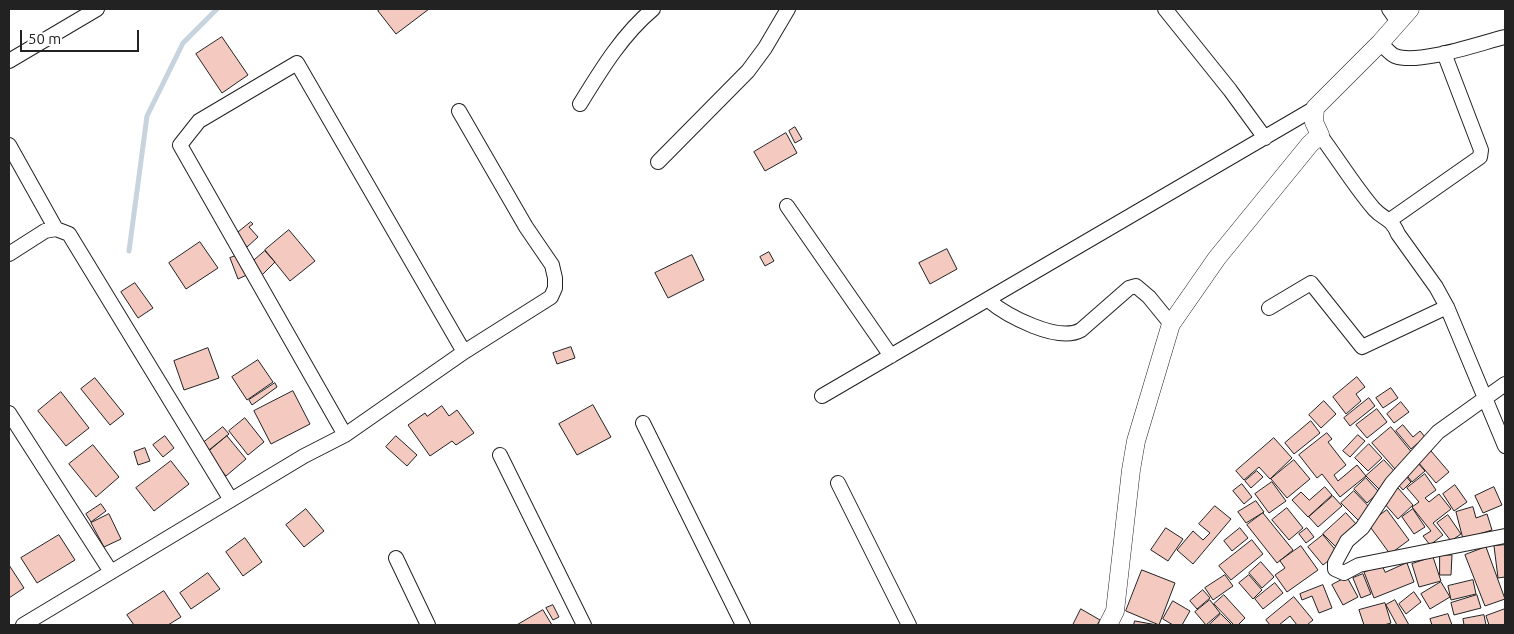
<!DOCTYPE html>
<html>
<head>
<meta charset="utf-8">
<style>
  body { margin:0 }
  #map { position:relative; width:1514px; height:634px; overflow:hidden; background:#fff; font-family:Ubuntu,sans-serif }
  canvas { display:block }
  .frame { position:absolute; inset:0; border:10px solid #222; pointer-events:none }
  .scale { position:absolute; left:20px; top:30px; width:119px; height:22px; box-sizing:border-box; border:2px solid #222; border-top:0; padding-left:6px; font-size:15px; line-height:18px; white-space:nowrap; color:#222; -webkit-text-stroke:4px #fff; paint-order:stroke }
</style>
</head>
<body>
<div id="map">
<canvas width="1514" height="634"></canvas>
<div class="frame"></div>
<div class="scale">50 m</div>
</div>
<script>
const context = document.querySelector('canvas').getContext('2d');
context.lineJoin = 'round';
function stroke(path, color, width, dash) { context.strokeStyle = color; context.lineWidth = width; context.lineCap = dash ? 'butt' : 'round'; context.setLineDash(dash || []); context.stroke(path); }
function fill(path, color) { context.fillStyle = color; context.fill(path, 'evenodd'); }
const stream = new Path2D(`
  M129 251 147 116 183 43 217 9`);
const building = new Path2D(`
  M381 9H429L396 34 378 11Z
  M222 37 248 75 222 93 196 54Z
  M795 127 802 139 795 143 789 131Z
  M786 133 797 153 765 171 754 152Z
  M251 222 253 224 249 227 258 237 247 247 236 234Z
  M289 230 315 261 290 281 265 250Z
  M200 242 218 268 186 289 169 263Z
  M947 249 957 269 930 284 919 263Z
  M265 251 275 262 262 275 251 263Z
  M769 252 774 261 765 266 760 257Z
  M241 254 249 274 238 279 230 258Z
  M692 255 704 280 668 298 655 273Z
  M135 283 153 308 138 318 121 292Z
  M571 347 575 358 557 364 553 353Z
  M208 348 219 378 184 390 174 361Z
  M258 360 273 382 247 400 232 377Z
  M1357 377 1365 387 1356 394 1361 401 1346 414 1333 397Z
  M95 378 124 414 110 425 81 389Z
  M275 383 277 387 252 405 249 400Z
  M1391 388 1398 398 1383 408 1376 398Z
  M293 391 310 424 271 444 254 411Z
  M61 392 89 428 66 446 38 411Z
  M1369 398 1375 406 1350 426 1344 418Z
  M1324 401 1336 414 1321 428 1309 415Z
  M1401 402 1409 412 1394 423 1387 414Z
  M593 405 611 437 577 455 559 424Z
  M442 406 449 416 457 410 474 433 456 445 452 441 430 456 408 425 425 413 427 416Z
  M1377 409 1387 422 1367 438 1356 425Z
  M245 418 264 442 248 455 229 431Z
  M1311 421 1320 433 1294 454 1285 443Z
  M1403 425 1413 437 1420 431 1425 437 1411 449 1396 431Z
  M223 427 229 434 209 450 203 443Z
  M1391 427 1413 454 1395 469 1372 443Z
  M1327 433 1332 439 1328 442 1346 465 1334 475 1338 481 1357 465 1366 476 1340 497 1322 474 1317 478 1299 455Z
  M1358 435 1365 441 1350 457 1343 451Z
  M165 436 174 448 163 457 153 445Z
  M227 436 246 459 226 476 207 453Z
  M396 436 417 455 407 466 386 447Z
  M1274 438 1292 458 1270 479 1259 467 1244 480 1236 471Z
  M1369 444 1382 458 1368 471 1355 458Z
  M93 445 119 477 96 497 69 464Z
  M145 448 150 461 138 465 134 452Z
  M1431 451 1449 472 1436 483 1418 462Z
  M1294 460 1310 479 1287 498 1271 479Z
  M1384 460 1396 473 1379 489 1366 476Z
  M171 461 189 484 154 511 136 488Z
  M1417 462 1425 471 1412 482 1405 473Z
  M1257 471 1263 477 1251 488 1245 481Z
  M1403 473 1411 482 1403 490 1395 481Z
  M1425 474 1436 490 1425 498 1429 502 1439 494 1451 509 1433 523 1443 535 1430 545 1423 536 1431 531 1412 507 1419 502 1407 488Z
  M1366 478 1379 492 1367 503 1354 489Z
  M1272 482 1286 501 1269 513 1255 494Z
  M1242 484 1252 497 1244 504 1233 491Z
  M1455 485 1467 502 1454 511 1443 494Z
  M1325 487 1332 495 1308 517 1292 500 1301 492 1309 500Z
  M1494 487 1502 505 1483 513 1475 496Z
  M1398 488 1413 505 1398 519 1383 502Z
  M1354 491 1372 510 1360 522 1341 503Z
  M1333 496 1342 506 1318 527 1309 517Z
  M1256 501 1264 512 1246 523 1238 512Z
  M101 504 106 511 91 522 86 514Z
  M1215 506 1231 519 1193 564 1177 550 1193 531 1203 540 1210 533 1199 524Z
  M1473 507 1476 518 1487 514 1492 530 1463 539 1456 512Z
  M1287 508 1303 528 1289 540 1272 520Z
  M306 509 324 531 304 547 286 525Z
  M1413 509 1425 527 1414 534 1402 517Z
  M1387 510 1409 540 1390 554 1368 524Z
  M1263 513 1293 550 1277 563 1247 525Z
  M1346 513 1358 526 1336 547 1323 534Z
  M109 514 121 539 104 547 91 523Z
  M1448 515 1461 534 1451 541 1437 523Z
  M1166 528 1183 539 1168 561 1151 550Z
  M1240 528 1248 538 1232 551 1224 541Z
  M1307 528 1314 537 1306 543 1299 534Z
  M59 535 75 560 37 583 21 558Z
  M1323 535 1338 553 1323 565 1308 547Z
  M245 538 262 562 243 576 226 552Z
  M1252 540 1263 554 1231 580 1219 566Z
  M1505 545V577L1498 578 1494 546Z
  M1301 546 1318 570 1287 592 1275 575 1285 568 1280 561Z
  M1486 547 1505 599 1485 606 1465 555Z
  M1440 555H1452L1451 575H1440Z
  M1433 557 1441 581 1419 587 1412 564Z
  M1261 562 1274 577 1262 588 1249 573Z
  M1407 563 1414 582 1374 598 1364 572 1382 565 1385 572Z
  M9 565 24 588 9 598Z
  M1142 570 1175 583 1159 625 1126 611Z
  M208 573 220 589 191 609 180 593Z
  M1363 574 1371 594 1361 598 1353 578Z
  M1225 575 1233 586 1213 600 1205 588Z
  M1249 575 1262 590 1253 599 1239 583Z
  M1347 577 1358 597 1343 605 1332 585Z
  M1473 580 1476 594 1451 600 1448 586Z
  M1441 582 1450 597 1430 609 1421 594Z
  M1275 583 1283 593 1263 609 1255 599Z
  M1323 585 1332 608 1319 613 1312 596 1302 600 1300 594Z
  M1203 590 1210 598 1197 609 1190 601Z
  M164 591 181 617 168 625H134L127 615Z
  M1414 592 1421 602 1406 614 1399 604Z
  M1224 595 1245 618 1238 625H1234L1214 604Z
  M1477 595 1481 608 1454 615 1451 603Z
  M1294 597 1313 620 1307 625H1297L1290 616 1279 625H1270L1266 620Z
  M1210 600 1220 613 1206 625 1195 612Z
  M1395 600 1409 625H1397L1386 605Z
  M1173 601 1190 611 1182 625H1173L1163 619Z
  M1385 603 1391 623 1384 625H1364L1359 610Z
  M553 605 559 617 553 620 546 608Z
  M1081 609 1100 620 1097 625H1073Z
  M1505 609V625H1489L1486 616Z
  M543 610 552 625H517Z
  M1221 614 1232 625H1209Z
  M1448 614 1452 625H1432L1430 619Z
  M1484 615 1486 625H1464L1463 619Z
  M1135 621 1157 625H1134Z`);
const minor = new Path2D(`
  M1165 9 1230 90 1265 138
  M1389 9 1398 22
  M1380 43C1385 47 1390 54 1395 56 1419 65 1480 43 1505 37
  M9 61 97 9
  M580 104C601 70 622 35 653 9
  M1320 135C1338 159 1355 187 1374 209 1384 220 1391 217 1398 234L1436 287 1447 307 1505 446
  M9 145 56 229
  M658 162 748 71 765 48 788 9
  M787 206 891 356
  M1390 220 1480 157 1481 150 1444 53
  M9 254 45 231 56 229 69 234 231 500
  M988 300C1007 316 1058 343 1081 330L1129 288 1136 286 1149 297 1171 324
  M1269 308 1311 283 1362 347 1447 307
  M1505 384 1438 432 1392 483 1362 528 1347 541 1335 563V569L1344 573 1359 565 1505 536
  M822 396 1315 108
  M9 413 111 572
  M643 423 743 625
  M345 435 180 145 199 121 297 63 464 352
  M500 455 584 625
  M838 483 909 625
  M396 558 428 625
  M23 625 304 456 345 435 464 352 551 297 555 288V278L552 265 526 227 459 111`);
const tertiary = new Path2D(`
  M1108 625 1115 611 1131 470 1136 441 1171 324 1217 258 1310 144 1320 135 1314 122 1315 108 1380 43 1410 9`);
stroke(stream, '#c7d3dd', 5);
fill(building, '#f3c9c0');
stroke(building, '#222', 1);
stroke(minor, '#222', 16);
stroke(tertiary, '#222', 19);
stroke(minor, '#fff', 14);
stroke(tertiary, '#fff', 18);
</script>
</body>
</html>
